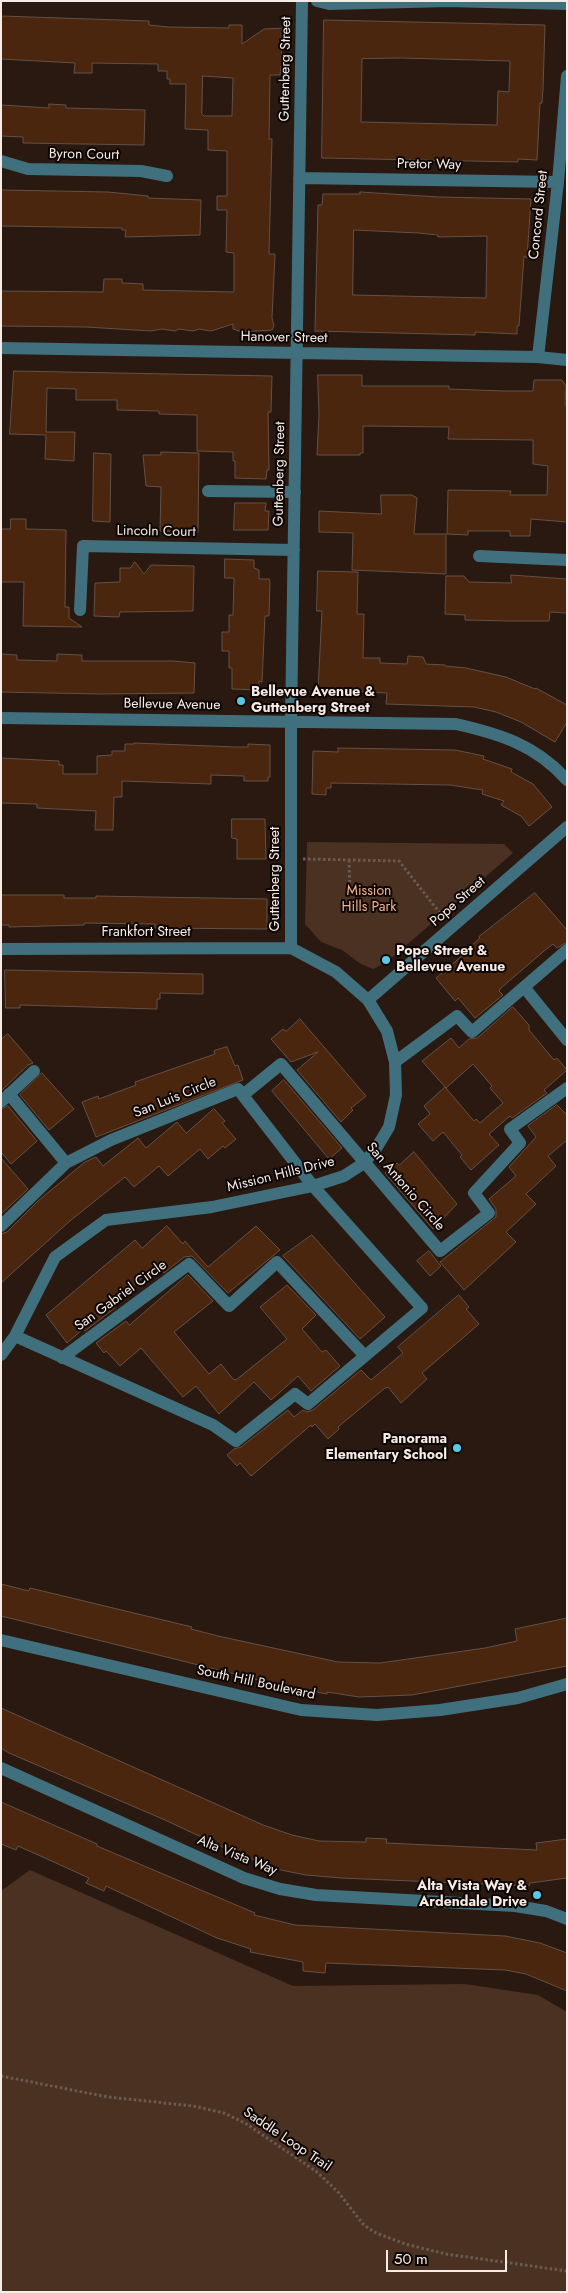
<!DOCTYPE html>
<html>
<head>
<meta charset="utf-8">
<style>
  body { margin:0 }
  #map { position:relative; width:568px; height:2293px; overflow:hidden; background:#2a1910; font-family:Jost,sans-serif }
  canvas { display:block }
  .frame { position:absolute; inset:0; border:2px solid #f7ece5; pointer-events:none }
  .scale { position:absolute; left:386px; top:2250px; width:121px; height:22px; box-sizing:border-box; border:2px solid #f7ece5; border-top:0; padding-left:6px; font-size:15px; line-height:18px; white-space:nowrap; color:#f7ece5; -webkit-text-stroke:4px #0d0604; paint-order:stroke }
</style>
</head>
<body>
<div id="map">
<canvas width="568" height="2293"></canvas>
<div class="frame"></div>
<div class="scale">50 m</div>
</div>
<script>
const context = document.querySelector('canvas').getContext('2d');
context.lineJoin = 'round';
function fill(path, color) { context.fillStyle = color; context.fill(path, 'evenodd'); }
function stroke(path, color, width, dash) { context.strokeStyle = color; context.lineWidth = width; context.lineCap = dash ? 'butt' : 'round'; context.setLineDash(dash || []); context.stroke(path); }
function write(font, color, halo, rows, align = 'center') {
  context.font = font + ' Jost,sans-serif'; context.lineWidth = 4; context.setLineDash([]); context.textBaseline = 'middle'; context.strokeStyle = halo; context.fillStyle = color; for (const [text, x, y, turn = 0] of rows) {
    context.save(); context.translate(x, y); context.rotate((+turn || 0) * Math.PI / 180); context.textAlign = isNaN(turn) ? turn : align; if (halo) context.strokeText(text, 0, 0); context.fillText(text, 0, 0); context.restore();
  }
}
const green = new Path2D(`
  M307 842 504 844 513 853 387 962 373 969 361 964 342 950 321 942 305 924Z
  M30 1870 293 1986 465 1984 538 1995 567 2012V2292H1V1891Z`);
const building = new Path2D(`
  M1 16 149 21V25L168 27 229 28V25H242V44L264 29 287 28 281 36 282 60 284 62 281 67 280 75H270L269 139H272L269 254H275L272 318 274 326 272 330 242 332 233 329V324L211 331 199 329 193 331 179 329 175 331 162 329 151 331 86 327 1 326V291L103 292 104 279H122V283L143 284V290L234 292V253L226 252 227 210H217V196H227V151L208 150V130L185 129 186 84H170V79H167V71H158V64L92 63V73H74L75 63 1 59ZM203 76 233 78 232 116H204L202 114Z
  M324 20 545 25 543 89 542 103H540L537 160 518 159V162L322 158ZM402 58 510 61 509 92 498 91 497 125 361 122 362 59Z
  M49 104 66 105V108L145 110 144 145 23 143V137L1 136V105L49 108Z
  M1 190 108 192 148 196V198L201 200 200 235 125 237 126 230H122V228L1 226Z
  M360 192 439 197 531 199 527 258 524 256 519 326H517V334L475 332V335L315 331 318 205H322L323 194H360ZM354 230 418 233 438 235V237L487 236 486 298 353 295Z
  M14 371 272 376 271 412H268L269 470H267L266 479 235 478V461H233V452L197 451V415L159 414V411L117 410V400H76V389L47 388 46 432H75L74 461 45 459 46 435 10 434Z
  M318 375H362V386H449V389L504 391H533L534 380H562L566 386 565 405H567V522L531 519 530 536H510V531H468V535L447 534 448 490 511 491 510 495H547L548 466 533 464V440L448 439 449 427 363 426V453H360V455H317L319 415Z
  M161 452 199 453 198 532 160 531 161 487 146 486 143 455H161Z
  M94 453 111 454 110 522 93 521Z
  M381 495H412L417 498 414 534H446V574L352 570 353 533 319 532V511L381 514Z
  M235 503H266L265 511H269L268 530H234Z
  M11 519H26V529L66 530 65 607H69V618L82 627 23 626 24 582H1V529H10Z
  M225 559 254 560V568L259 570V579H269L270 582 269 616H265L262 682 259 681V690L232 689V668H229V651H222V632H229V615H233L234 578H225Z
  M135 562 144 574 151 565 194 566 193 611 120 612 119 617 94 616 95 583 120 582V568H130Z
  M318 571 358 572 357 614H364L363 658H380V663L407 664 408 656 423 657 426 664 445 665V666L466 668 506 677 535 689 536 688 567 705V722L555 742 521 722 496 712 474 707 386 704 387 693 318 690 322 611H317Z
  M511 575 567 579V613L550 612 549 621H510L465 620V615L445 614 446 576H464L469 582 511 583Z
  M1 654 17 655V660L57 661V654L82 655V661H173L195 663 194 693 101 694 1 692Z
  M134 743 236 747H248V744L270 745V777H268V781H244V776L211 775V784L122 781V797H114L113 830H95L96 811 37 808V804L1 803V758L59 761V765H63V774H97V756L112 755V751H125V744H134Z
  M338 748 455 750 484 756 483 759 512 769 511 772 533 784 552 807 529 826 521 816 501 805 504 801 482 794 483 790 450 785 331 783V788H326V795L312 794 313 751 338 752Z
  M232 819H265L266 859H237V839L232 838Z
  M535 893 567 930V942L557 948 553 944 544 951 501 988 499 991 503 995 475 1018 458 998 455 1001 436 978 463 955 462 954 480 938 479 937Z
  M1 895H64V898H96V896L267 899V929L155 928V924L85 923 84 925 9 927V925H1Z
  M5 970 203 974V994L160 993V999H157V1009L20 1005V1008H6Z
  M513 1007 529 1025V1030L554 1060 557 1058 567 1070 544 1090 547 1093 512 1118 510 1116 489 1134 499 1145 471 1170 460 1157 462 1155 443 1132 433 1141 418 1124 430 1114 424 1106 445 1087 474 1121 476 1119 480 1123 503 1103 490 1088 492 1086 473 1064 446 1088 422 1061 451 1038 459 1048 469 1039 477 1038Z
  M300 1019 366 1096 351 1108 353 1110 341 1122 297 1070 318 1052 291 1062 271 1039 283 1029 286 1031Z
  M8 1034 33 1063 28 1065 1 1091V1040Z
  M227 1047 235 1066 238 1065 243 1080 96 1137 82 1102 98 1096 99 1099 136 1085 135 1082 215 1054 214 1051Z
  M42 1073 74 1109 49 1130 20 1095Z
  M284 1080 342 1148 329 1159 272 1091Z
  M557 1105 567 1115V1140L548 1156 556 1166 526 1194 536 1204 506 1232 516 1242 464 1290 440 1262 496 1217V1209L489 1199 516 1176 509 1167 536 1137 528 1126Z
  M8 1106 37 1141 11 1164 1 1152V1110Z
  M214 1109 225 1121 222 1123 236 1139 225 1148 223 1146 208 1159 200 1149 168 1176 159 1166 134 1187 125 1177 71 1220 1 1283V1234L7 1232 38 1201 85 1162 96 1157 103 1166 138 1138 146 1148 177 1122 186 1133Z
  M414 1152 457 1204 433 1229 385 1173 397 1163 399 1165Z
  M1 1158 28 1189 1 1214Z
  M167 1226 183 1244 185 1241 208 1267 256 1226 280 1250 228 1293 192 1256 184 1257 164 1273 157 1265 112 1304 115 1308 85 1331 83 1329 67 1343 46 1315 135 1240 142 1248Z
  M312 1235 385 1317 360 1339 283 1256Z
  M429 1251 441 1266 430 1276 417 1261Z
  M188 1275 213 1301 174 1332 209 1374 221 1364 233 1379 236 1380 287 1339 260 1307 287 1285 316 1315 302 1329 322 1352 326 1350 340 1366 311 1391 298 1376 271 1400 254 1382 219 1414 196 1386 183 1397 141 1348 120 1366 106 1351 104 1353 96 1343 126 1321 129 1325Z
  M459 1295 469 1307 466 1309 479 1324 422 1373 427 1379 401 1403 388 1387 385 1388 338 1427 339 1429 328 1439 315 1424 312 1427 311 1425 251 1476 240 1463 237 1466 227 1455 234 1449 241 1447 288 1410 294 1417 303 1410 307 1412 313 1410 361 1370 371 1380 403 1353 398 1347Z
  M1 1584 29 1591 30 1588 192 1627 191 1629 218 1636 338 1662 380 1663 485 1648 517 1641 515 1629 567 1618V1666L412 1695 359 1697 327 1692V1694L279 1685 1 1616Z
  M1 1708 263 1825 292 1835 319 1841 366 1842V1838L387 1839 386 1843 537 1850 536 1843 567 1839V1878L530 1883 529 1886 341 1878 306 1875 281 1870 231 1851 165 1820 9 1753 1 1748Z
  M1 1802 97 1844V1846L255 1913 254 1915 295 1925 505 1936 540 1943 567 1953V1991L526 1974 505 1970 326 1963 325 1973 303 1971V1962L250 1952 251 1949 217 1938 106 1886 104 1891 86 1883 89 1878 45 1858 18 1846 16 1850 1 1844Z`);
const path = new Path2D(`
  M303 859 399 861 443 917
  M349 860 350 892
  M1 2076 108 2097 193 2106 224 2113 245 2123 317 2172 339 2193 363 2224 374 2232 405 2244 446 2254 567 2271`);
const minor = new Path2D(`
  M317 1 329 4 448 1 567 4
  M1 161 28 169 141 171 167 176
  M299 178 558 182
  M1 348 538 357 567 360
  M538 357 558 182 567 76
  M208 491 295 492
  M479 556 567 560
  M80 610 83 546 294 550
  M1 718 456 724C500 734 536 745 567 780
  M291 948V722L302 1
  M1 949 291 948 336 972 368 1000 387 1031 395 1062 396 1095 389 1127 377 1147 364 1163 344 1176 313 1186 212 1207 106 1220 55 1257 15 1336 1 1355
  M524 987 567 1040
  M368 1000 567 827
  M395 1062 457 1016 472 1032 567 950
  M9 1094 66 1163
  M243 1095 281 1064 440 1251 489 1213 474 1193 520 1143 510 1129 567 1088
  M1 1102 34 1071
  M1 1226 66 1163 111 1140 238 1089 313 1186 422 1308 308 1404 295 1394 236 1441 213 1425 15 1336
  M62 1358 189 1264 229 1306 277 1262 364 1355
  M1 1640 301 1710 377 1715 440 1710 518 1698 567 1684
  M1 1768 244 1878 280 1889 316 1895 515 1906 546 1911 567 1919`);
const markers = [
  [241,701,5,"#5ac8e5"],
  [386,960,5,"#5ac8e5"],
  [457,1448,5,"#5ac8e5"],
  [537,1895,5,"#5ac8e5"]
];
const streetNames = [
  ["Guttenberg Street",286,69,-89],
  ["Byron Court",84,155,1],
  ["Pretor Way",429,165,1],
  ["Concord Street",539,215,-84],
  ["Hanover Street",284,338,1],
  ["Guttenberg Street",280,474,-89],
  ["Lincoln Court",156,532,1],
  ["Bellevue Avenue",172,705,1],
  ["Guttenberg Street",276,879,-90],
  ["Pope Street",458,902,-41],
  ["Frankfort Street",146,933],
  ["San Luis Circle",175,1098,-22],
  ["Mission Hills Drive",281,1175,-14],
  ["San Antonio Circle",405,1187,49],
  ["San Gabriel Circle",121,1296,-36],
  ["South Hill Boulevard",256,1683,12],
  ["Alta Vista Way",237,1856,22],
  ["Saddle Loop Trail",287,2140,34]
];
const poiNames = [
  ["Bellevue Avenue &",251,693],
  ["Guttenberg Street",251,709],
  ["Pope Street &",396,952],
  ["Bellevue Avenue",396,968],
  ["Panorama",447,1440,"right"],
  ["Elementary School",447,1456,"right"],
  ["Alta Vista Way &",527,1887,"right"],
  ["Ardendale Drive",527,1903,"right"]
];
const parkNames = [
  ["Mission",369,892],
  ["Hills Park",369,908]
];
fill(green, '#4b3121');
fill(building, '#4a260f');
stroke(building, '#645146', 1);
stroke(path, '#6a5b53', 3, [2.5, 2.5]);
stroke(minor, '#40707d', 12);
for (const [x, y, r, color] of markers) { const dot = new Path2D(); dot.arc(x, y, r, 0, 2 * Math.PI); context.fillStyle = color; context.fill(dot); stroke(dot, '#0d0604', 2); }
write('14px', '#f7ece5', '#0d0604', streetNames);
write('bold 14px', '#f7ece5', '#0d0604', poiNames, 'left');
write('14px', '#f6b38c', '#0d0604', parkNames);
</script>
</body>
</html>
